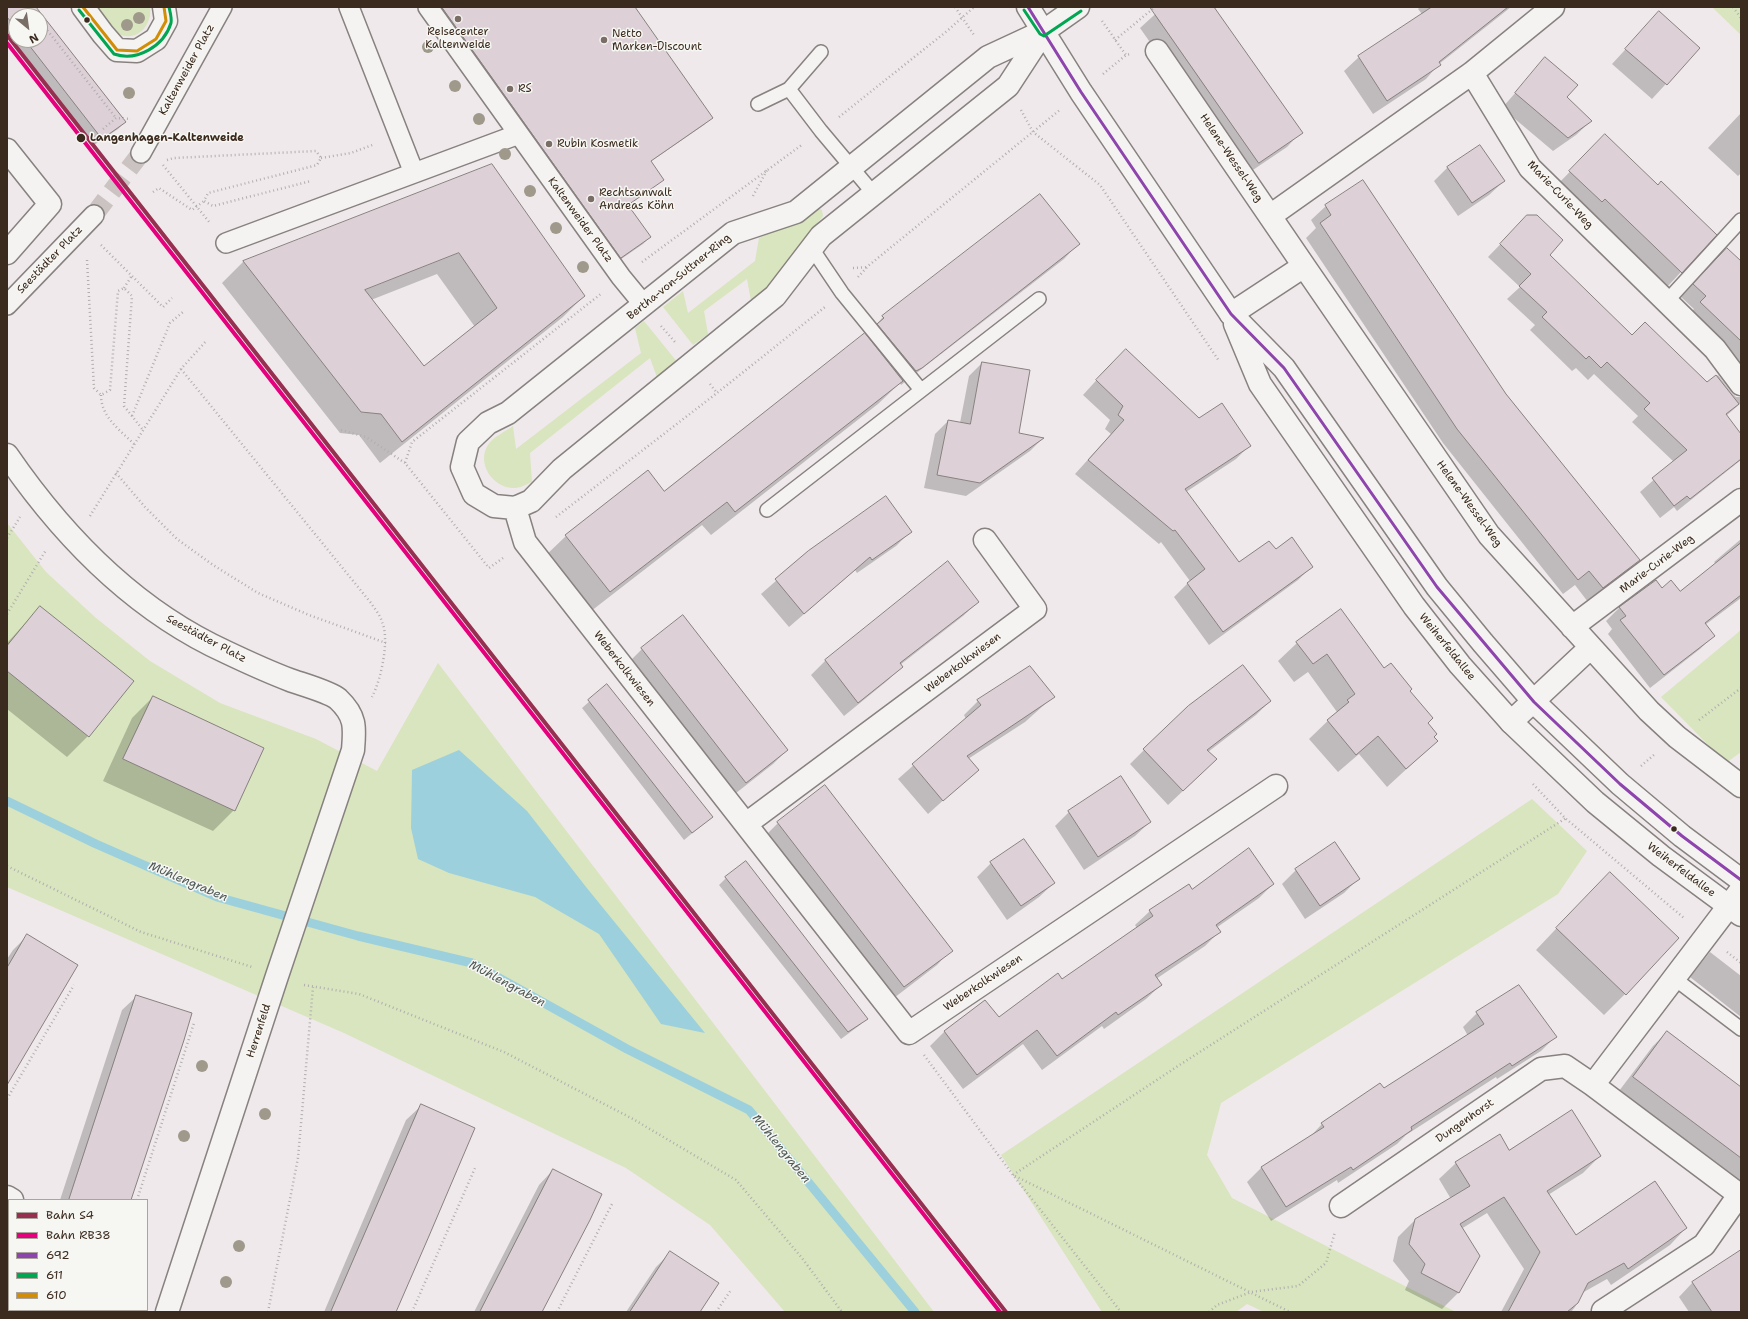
<!DOCTYPE html>
<html>
<head>
<meta charset="utf-8">
<style>
  body { margin:0 }
  #map { position:relative; width:1748px; height:1319px; overflow:hidden; background:#efe9eb; font-family:"Shantell Sans",sans-serif }
  canvas { display:block }
  .frame { position:absolute; inset:0; border:8px solid #3b2a1e; pointer-events:none }
  .legend { position:absolute; left:8px; top:1199px; width:140px; height:112px; box-sizing:border-box; background:#f6f6f2; border:1px solid #aba49d; margin:0; padding:5px 7px; list-style:none; font-size:12px; color:#3b2a1e }
  .legend li { display:flex; align-items:center; gap:8px; height:20px }
  .legend b { width:20px; border:1px solid #aba49d }
  .north { position:absolute; left:8px; top:8px; width:40px; height:40px; box-sizing:border-box; background:#f6f6f2; border:1px solid #aba49d; border-radius:50%; rotate:151deg; font-size:11px; font-weight:700; line-height:16px; text-align:center; color:#3b2a1e }
  .north::after { content:''; display:block; margin:auto; width:14px; height:18px; background:#7a6d66; clip-path:polygon(50% 0,100% 100%,50% 72%,0 100%) }
</style>
</head>
<body>
<div id="map">
<canvas width="1748" height="1319"></canvas>
<div class="frame"></div>
<ul class="legend">
<li><b style="height:5px;background:#972f50"></b>Bahn S4</li>
<li><b style="height:5px;background:#e5007d"></b>Bahn RB38</li>
<li><b style="height:5px;background:#8e44ad"></b>692</li>
<li><b style="height:5px;background:#00a651"></b>611</li>
<li><b style="height:5px;background:#d18d06"></b>610</li>
</ul>
<div class="north">N</div>
</div>
<script>
const context = document.querySelector('canvas').getContext('2d');
context.lineJoin = 'round';
function fill(path, color) { context.fillStyle = color; context.fill(path, 'evenodd'); }
function stroke(path, color, width, dash) { context.strokeStyle = color; context.lineWidth = width; context.lineCap = dash ? 'butt' : 'round'; context.setLineDash(dash || []); context.stroke(path); }
function write(font, color, halo, rows, align = 'center') {
  context.font = font + ' "Shantell Sans",sans-serif'; context.lineWidth = 3; context.setLineDash([]); context.textBaseline = 'middle'; context.strokeStyle = halo; context.fillStyle = color; for (const [text, x, y, turn = 0] of rows) {
    context.save(); context.translate(x, y); context.rotate((+turn || 0) * Math.PI / 180); context.textAlign = isNaN(turn) ? turn : align; if (halo) context.strokeText(text, 0, 0); context.fillText(text, 0, 0); context.restore();
  }
}
const green = new Path2D(`
  M94 7H150C153 25 136 44 117 33 108 27 101 15 94 7Z
  M1712 7H1741V35Z
  M816 207 822 210 823 216 770 284 751 301 747 279 704 311 708 334 693 345 663 307 683 291 688 313 755 261 759 238 800 218Z
  M644 321 678 363 658 380 650 358 530 453 532 482C527 484 520 488 515 488 493 489 476 463 488 445 493 437 506 431 513 426L516 449 641 353 635 328Z
  M7 523 46 572 96 618 150 661 220 703 316 739 377 771 438 663 934 1312H785L710 1225 626 1168 344 1033 7 887Z
  M1741 630V752L1726 763 1661 697Z
  M1532 799 1587 851 1558 894 1221 1103 1207 1155 1232 1198 1456 1312H1264L1247 1304 1236 1312H1102L1001 1155Z`);
const water = new Path2D(`
  M459 750 527 811 586 887 705 1033 661 1024 599 934 535 897 449 873 418 859 411 828 412 770Z`);
const shadow = new Path2D(`
  M7 7H34L125 122 118 129 94 145 7 32ZM16 16H40V40H16Z
  M431 7H634L711 118 704 125 650 162 663 179 628 206 650 237 643 244 614 264Z
  M1163 7H1213L1301 132 1287 147 1244 176 1140 28Z
  M1420 7H1511L1439 64 1426 79 1373 114 1344 71 1359 57 1422 14 1418 9Z
  M1659 13 1699 48 1652 99 1612 64Z
  M1545 59 1566 98 1591 121 1576 135 1553 151 1502 108Z
  M1741 113V173L1738 176 1708 148Z
  M1592 149 1658 186 1715 235 1668 286 1591 211 1588 215 1557 185Z
  M491 166 584 296 563 317 380 463 359 435 340 433 222 283 243 262ZM437 274 475 327 424 367 371 300Z
  M1448 167 1504 181 1489 195 1458 216 1434 181Z
  M1326 206 1506 394 1638 560 1624 575 1588 602 1575 585 1563 594 1443 443 1306 238 1316 228 1311 220Z
  M1515 229 1548 255 1632 336 1707 383 1718 375 1731 392 1736 397H1741V403L1726 416 1741 435V460L1677 511 1674 507 1660 518 1640 492 1674 462 1632 422 1638 416 1594 374 1588 380 1576 368 1572 371 1530 330 1535 325 1507 299 1520 287 1488 257Z
  M1078 244 1064 259 901 385 900 383 878 404 711 535 702 525 586 615 542 559 566 536 664 493 866 336 883 317Z
  M1727 249 1741 263V395L1739 389 1688 315 1694 309 1681 297Z
  M982 363 1017 434 1042 439 1030 451 966 496 924 488 935 434 948 421 960 423 969 376Z
  M1112 363 1199 420 1249 446 1236 459 1186 492 1239 563 1275 551 1312 566 1298 580 1209 645 1174 597 1190 581 1161 542 1159 544 1075 474 1111 434 1105 429 1110 420 1083 395Z
  M910 532 896 546 857 573 855 570 789 627 761 594 809 552Z
  M1741 539V598L1705 625 1713 636 1700 649 1650 688 1608 634 1612 629 1606 621 1619 608 1655 581 1662 589 1680 593 1716 564 1714 562Z
  M948 563 978 602 963 616 900 665 902 667 887 681 844 716 811 675 825 661Z
  M40 607 88 736 67 757 7 709V643Z
  M1297 643 1384 670 1408 691 1437 741 1387 787 1359 754 1338 772 1309 739 1337 712 1308 672 1294 682 1278 661Z
  M642 649 787 750 773 764 731 797 628 663Z
  M607 686 712 817 684 840 582 708Z
  M153 697 234 810 213 831 103 781 132 718Z
  M1053 697 1025 722 968 759 977 770 928 814 898 779 966 719 964 715 978 701Z
  M1270 701 1256 715 1208 752 1201 774 1168 805 1130 764 1144 750Z
  M1069 812 1150 822 1135 836 1084 870 1055 826Z
  M778 823 951 950 937 965 890 1001 764 837Z
  M991 863 1054 883 1039 897 1007 920 977 877Z
  M1296 870 1358 879 1344 893 1305 919 1282 884Z
  M726 878 866 1018 860 1025 841 1039 719 885Z
  M1273 884 1259 898 1216 928 1219 932 1205 946 1156 979 1161 985 1146 999 1104 1029 1102 1026 1042 1070 1023 1044 963 1089 930 1046 944 1032 985 1001 998 1018 1062 980 1137 928 1135 925 1150 911 1188 886 1191 890Z
  M1588 895 1625 994 1604 1015 1536 950Z
  M27 936 7 1084V959L13 950Z
  M1710 952 1741 976V1017L1690 977Z
  M137 996 130 1200H60L122 1010Z
  M1477 1013 1555 1037 1541 1051 1497 1079 1496 1077 1406 1135 1397 1144 1338 1183 1337 1180 1271 1221 1247 1182 1261 1168 1308 1139 1322 1124 1384 1090 1468 1036 1463 1027Z
  M1667 1032 1741 1088V1184L1619 1091 1653 1046Z
  M421 1106 395 1312H324L406 1120Z
  M1509 1151 1600 1156 1583 1173 1548 1195 1576 1236 1686 1228 1670 1245 1611 1285 1607 1279 1582 1293 1575 1307 1571 1312H1501L1524 1269 1487 1213 1461 1229 1459 1292 1442 1309 1405 1290 1409 1281 1393 1261 1398 1237 1415 1220 1451 1199 1439 1179 1456 1163Z
  M553 1170 541 1312H474L539 1185Z
  M1741 1251V1312H1689L1679 1297 1693 1282Z
  M671 1252 698 1312H626L656 1267Z
  M7 1286 9 1287V1310H39L43 1312H7Z`);
const stream = new Path2D(`
  M7 801 96 844 217 897 358 936 472 963 627 1049 749 1110 915 1312`);
const building = new Path2D(`
  M7 7H36L126 122 102 139 25 40H40V16H16V28L7 17Z
  M442 7H635L713 118 651 161 664 180 628 205 651 237 621 258Z
  M1150 7H1214L1303 133 1259 163Z
  M1432 7H1508L1439 62 1441 65 1387 101 1358 56Z
  M1659 11 1700 48 1667 85 1625 49Z
  M1545 57 1578 85 1567 97 1592 121 1568 138 1515 93Z
  M1605 134 1658 185 1661 181 1717 235 1682 273 1605 199 1602 202 1569 171Z
  M1480 145 1505 181 1472 203 1447 167Z
  M492 164 585 296 402 442 381 414 361 412 243 261ZM459 253 497 308 424 366 365 290Z
  M1363 180 1506 394 1640 560 1603 588 1589 571 1578 580 1457 429 1320 223 1331 215 1325 205Z
  M1040 194 1080 244 922 368 916 371 877 324 884 318 882 316Z
  M1527 215H1537L1563 240 1550 255 1632 335 1645 322 1707 382 1716 375 1739 404 1726 414 1741 434V459L1690 499 1687 496 1674 506 1652 478 1687 450 1644 409 1650 403 1607 362 1601 368 1589 356 1586 359 1542 317 1547 312 1519 286 1531 274 1500 244Z
  M1727 248 1741 261V341L1700 302 1706 296 1693 284Z
  M865 333 903 381 735 512 727 502 610 592 565 535 648 470 664 491Z
  M1126 349 1199 418 1222 403 1251 446 1185 489 1239 562 1269 541 1276 549 1292 537 1313 567 1223 632 1187 583 1205 569 1175 530 1173 531 1088 460 1124 420 1118 415 1123 406 1096 380Z
  M982 362 1030 370 1019 433 1044 438 980 483 937 475 948 420 970 424Z
  M886 496 912 532 872 560 870 557 804 614 775 579 808 551Z
  M1741 543V595L1705 623 1715 636 1664 675 1620 620 1626 616 1619 607 1656 580 1662 588 1671 580 1680 591Z
  M948 561 979 602 900 663 903 667 858 703 825 660Z
  M40 606 134 681 89 737 7 671V646Z
  M1341 609 1384 668 1391 663 1412 689 1410 691 1433 718 1428 723 1437 734 1434 737 1438 741 1406 769 1378 736 1356 755 1327 720 1349 702 1347 700 1355 694 1327 654 1313 664 1296 642Z
  M683 615 788 750 746 783 641 648Z
  M1243 665 1271 701 1207 750 1217 759 1183 791 1143 749 1188 706Z
  M1030 666 1055 697 967 756 979 770 943 801 912 764 981 705 977 700Z
  M607 684 713 817 692 833 588 700Z
  M153 696 264 748 235 811 123 759Z
  M1121 776 1151 822 1098 857 1068 811Z
  M825 785 953 951 904 987 777 822Z
  M1024 839 1055 883 1021 906 990 862Z
  M1335 842 1360 879 1320 906 1295 869Z
  M1249 848 1274 884 1216 925 1221 932 1155 975 1162 985 1118 1015 1116 1012 1057 1056 1037 1030 977 1075 944 1031 985 1000 999 1017 1058 973 1062 979 1153 916 1149 910 1189 884 1192 889Z
  M746 861 868 1019 848 1032 725 877Z
  M1610 872 1679 938 1626 995 1556 928Z
  M27 934 78 965 7 1085V968Z
  M1519 985 1557 1037 1512 1066 1510 1063 1411 1127 1412 1130 1353 1170 1351 1167 1286 1207 1261 1167 1324 1127 1321 1123 1380 1083 1384 1088 1484 1024 1476 1012Z
  M136 995 192 1013 184 1040 131 1200H69Z
  M1667 1031 1741 1087V1158L1633 1077Z
  M421 1104 475 1128 429 1236 396 1312H331Z
  M1572 1110 1601 1156 1547 1191 1576 1235 1655 1181 1687 1228 1628 1269 1624 1263 1588 1283 1578 1303 1567 1312H1508L1540 1252 1504 1197 1460 1224 1480 1256 1459 1293 1421 1273 1425 1264 1409 1244 1415 1219 1470 1186 1455 1162 1500 1134 1509 1150Z
  M553 1169 602 1194 590 1220 542 1312H480Z
  M1741 1250V1312H1712L1692 1282Z
  M670 1251 719 1283 700 1312H630Z`);
const pedestrianTunnel = new Path2D(`
  M94 215 141 153`);
const path = new Path2D(`
  M29 7 36 16
  M955 7 974 35
  M1733 7 1741 18
  M40 21 116 118
  M1102 21 1126 55
  M1115 40 1155 7
  M1103 74 1126 55 1131 54
  M1021 110 1033 132 1100 185 1219 361
  M839 117 947 31 974 7
  M103 129 116 118 131 119
  M321 158 351 153 375 144
  M167 160 174 158 316 151 321 158 317 165 208 193 204 201 213 206 311 181
  M163 165 210 223
  M153 192 159 188 192 210 204 201
  M753 196 767 170
  M101 245 163 307 172 298
  M87 260 94 388 101 395 110 390 118 291 124 288 132 296 124 406 143 430
  M642 262 803 144
  M853 268 868 267
  M858 277 868 266 1061 109
  M124 288 131 277
  M661 326 675 342
  M181 369 371 603C375 609 380 615 382 622 390 639 381 680 372 697
  M710 384 717 393 825 307
  M101 395C101 417 120 430 134 444
  M132 416 170 323 183 312
  M341 430 366 437 405 463
  M116 473 145 507 177 539 213 565 258 593 309 615 386 643
  M90 516 181 369 207 340
  M556 517 717 393
  M7 538 20 517
  M503 558 489 568 405 463 412 442 602 293
  M7 614 46 550
  M1699 720 1741 688
  M1641 766 1655 754
  M1533 784 1565 818 1684 918
  M7 866 141 932 252 967
  M1727 952 1741 963
  M304 985 359 994 504 1052 633 1119 736 1180 802 1258 842 1312
  M924 1055 1013 1175 1121 1312
  M7 1099 74 985
  M1013 1175 1181 1064 1566 818
  M1015 1176 1290 1312
  M137 1200 194 1023
  M268 1312 298 1158 313 987
  M412 1312 475 1168
  M557 1312 612 1204
  M716 1312 731 1290
  M1209 1312 1217 1305 1251 1292 1298 1286 1326 1263 1335 1232`);
const service = new Path2D(`
  M789 89 821 131 874 194
  M758 104 789 89 821 52
  M811 247 842 293 921 390
  M1667 301 1741 220
  M767 510 1039 299
  M1675 979 1741 1029`);
const pedestrian = new Path2D(`
  M349 7 414 173
  M428 7 621 277 644 305
  M141 153 222 7
  M226 243 519 134
  M7 305 94 215`);
const minor = new Path2D(`
  M83 7 103 34 117 50 137 51 156 39 166 21 164 7
  M1044 31 1008 86 821 236 775 296 562 469 531 501 515 508 494 506 474 494 462 467 468 442 488 423 508 413 733 233 796 212 988 57 1044 31 1078 7
  M1157 51 1304 266 1231 314
  M1472 73 1530 168 1715 349 1741 384
  M7 150 50 204 7 253
  M1270 216 1472 73 1553 7
  M1304 266 1489 535 1649 711 1677 737 1741 786
  M7 455C64 538 134 610 226 652 247 662 269 672 290 680 301 684 330 692 338 699 356 716 355 727 353 750L277 976 167 1312
  M515 508 525 542 909 1033 1276 786
  M1572 627 1741 500
  M1511 722 1591 647
  M746 824 1035 609 985 540
  M1741 890 1593 1085 1741 1196
  M7 1197 12 1200
  M1341 1206 1541 1069 1565 1066 1593 1085
  M1603 1311 1704 1245 1739 1195
  M76 1312 77 1310`);
const secondary = new Path2D(`
  M1028 7 1081 92 1231 314 1284 368 1437 587 1483 643 1534 702 1620 784 1682 836 1741 880
  M1235 324 1260 384 1414 606 1460 665 1511 722 1595 802 1661 856 1741 915`);
const bus1 = new Path2D(`
  M1028 7 1081 92 1231 314 1284 368 1437 587 1534 702 1620 784 1682 836 1741 880`);
const bus2 = new Path2D(`
  M79 10 114 54C137 62 164 46 171 23 172 18 170 12 169 7
  M1024 10 1040 34 1044 36 1081 11`);
const bus3 = new Path2D(`
  M83 7 117 50 137 51 156 39 166 21 164 7`);
const rail1 = new Path2D(`
  M7 35 1006 1312`);
const rail2 = new Path2D(`
  M7 43 1000 1312`);
const trees = [
  [139,18],
  [127,25],
  [428,47],
  [455,86],
  [129,93],
  [479,119],
  [505,154],
  [530,191],
  [556,228],
  [583,267],
  [202,1066],
  [265,1114],
  [184,1136],
  [239,1246],
  [226,1282]
];
const markers = [
  [458,19,4,"#7a6d66"],
  [87,20,3.5,"#3b2a1e"],
  [604,40,4,"#7a6d66"],
  [510,89,4,"#7a6d66"],
  [81,138,5,"#3b2a1e"],
  [549,144,4,"#7a6d66"],
  [591,199,4,"#7a6d66"],
  [1674,829,3.5,"#3b2a1e"]
];
const poiNames = [
  ["Reisecenter",458,32,"center"],
  ["Kaltenweide",458,45,"center"],
  ["Netto",612,34],
  ["Marken-Discount",612,47],
  ["RS",518,89],
  ["Rubin Kosmetik",557,144],
  ["Rechtsanwalt",599,193],
  ["Andreas Köhn",599,206]
];
const streetNames = [
  ["Kaltenweider Platz",187,70,-61],
  ["Helene-Wessel-Weg",1231,158,56],
  ["Marie-Curie-Weg",1560,195,46],
  ["Kaltenweider Platz",580,220,54],
  ["Seestädter Platz",50,260,-46],
  ["Bertha-von-Suttner-Ring",679,277,-39],
  ["Helene-Wessel-Weg",1469,504,54],
  ["Marie-Curie-Weg",1657,564,-37],
  ["Seestädter Platz",206,639,28],
  ["Weiherfeldallee",1447,647,51],
  ["Weberkolkwiesen",963,663,-37],
  ["Weberkolkwiesen",624,669,52],
  ["Weiherfeldallee",1681,870,37],
  ["Weberkolkwiesen",983,983,-34],
  ["Herrenfeld",259,1031,-72],
  ["Dungenhorst",1465,1121,-35]
];
const stopNames = [
  ["Langenhagen-Kaltenweide",90,138]
];
const waterNames = [
  ["Mühlengraben",188,882,23],
  ["Mühlengraben",507,984,28],
  ["Mühlengraben",781,1149,51]
];
fill(green, '#d8e5be');
fill(water, '#9cd0dd');
fill(shadow, '#0003');
stroke(stream, '#9cd0dd', 9);
fill(building, '#ddd1d7');
stroke(building, '#87817f', 1);
stroke(pedestrianTunnel, '#cbc3c2', 19, [19, 10]);
stroke(service, '#87817f', 16);
stroke(pedestrian, '#87817f', 22);
stroke(minor, '#87817f', 25);
stroke(secondary, '#87817f', 25);
stroke(path, '#b1aead', 2.5, [1, 3]);
stroke(service, '#f4f3f2', 13);
stroke(pedestrian, '#f4f3f2', 19);
stroke(minor, '#f4f3f2', 22);
stroke(secondary, '#f4f3f2', 22);
stroke(bus1, '#8e44ad', 3);
stroke(bus2, '#00a651', 3);
stroke(bus3, '#d18d06', 3);
stroke(rail1, '#972f50', 4);
stroke(rail2, '#e5007d', 4);
context.fillStyle = '#9f998b';
for (const [x, y] of trees) { context.beginPath(); context.arc(x, y, 6, 0, 2 * Math.PI); context.fill(); }
for (const [x, y, r, color] of markers) { const dot = new Path2D(); dot.arc(x, y, r, 0, 2 * Math.PI); context.fillStyle = color; context.fill(dot); stroke(dot, '#f6f6f2', 1.5); }
write('11px', '#3b2a1e', '#f6f6f2', poiNames, 'left');
write('11px', '#3b2a1e', '#f6f6f2', streetNames);
write('bold 11px', '#3b2a1e', '#f6f6f2', stopNames, 'left');
write('italic 12px', '#4e5956', '#f6f6f2', waterNames);
</script>
</body>
</html>
